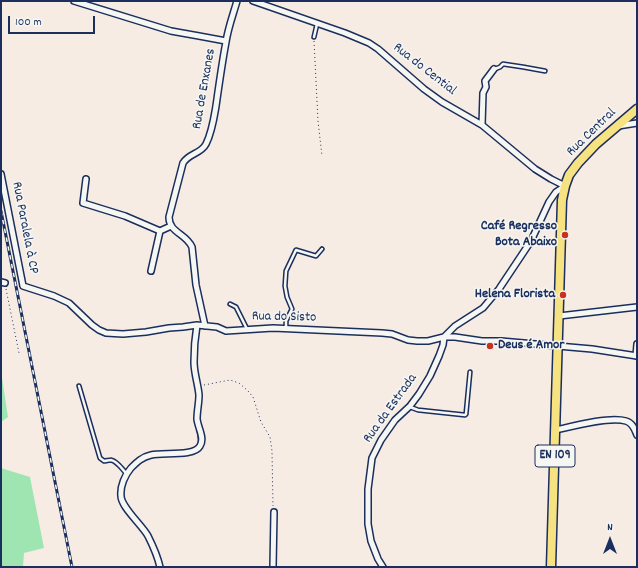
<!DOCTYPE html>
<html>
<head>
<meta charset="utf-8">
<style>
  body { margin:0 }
  #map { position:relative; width:638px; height:568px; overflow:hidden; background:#f7ece4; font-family:Dekko,sans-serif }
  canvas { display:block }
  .frame { position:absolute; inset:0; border:2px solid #1b2f5e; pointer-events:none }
  .north { position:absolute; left:590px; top:520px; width:40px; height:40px; -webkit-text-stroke:3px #f6f6f2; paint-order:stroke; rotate:0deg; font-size:11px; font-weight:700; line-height:16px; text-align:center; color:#1b2f5e }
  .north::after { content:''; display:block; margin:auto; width:14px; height:18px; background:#1b2f5e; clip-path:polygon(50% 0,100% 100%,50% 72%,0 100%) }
  .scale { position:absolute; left:8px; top:16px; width:87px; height:18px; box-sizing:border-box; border:2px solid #1b2f5e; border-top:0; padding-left:5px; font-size:12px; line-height:14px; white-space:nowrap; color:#1b2f5e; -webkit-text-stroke:3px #f6f6f2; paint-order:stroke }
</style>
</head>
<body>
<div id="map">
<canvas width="638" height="568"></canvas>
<div class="frame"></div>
<div class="north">N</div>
<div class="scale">100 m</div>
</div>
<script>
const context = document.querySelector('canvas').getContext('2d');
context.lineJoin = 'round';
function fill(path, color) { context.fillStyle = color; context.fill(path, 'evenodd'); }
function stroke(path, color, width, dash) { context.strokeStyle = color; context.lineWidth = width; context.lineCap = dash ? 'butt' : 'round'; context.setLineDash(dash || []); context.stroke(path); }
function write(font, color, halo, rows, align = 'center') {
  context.font = font + ' Dekko,sans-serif'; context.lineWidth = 3; context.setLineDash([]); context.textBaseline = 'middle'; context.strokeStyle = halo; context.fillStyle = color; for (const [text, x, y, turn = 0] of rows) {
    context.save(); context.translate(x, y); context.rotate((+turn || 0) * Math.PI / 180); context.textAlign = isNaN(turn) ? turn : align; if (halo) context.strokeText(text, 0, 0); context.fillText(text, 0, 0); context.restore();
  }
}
const green = new Path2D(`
  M1 371 8 417 1 422Z
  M1 468 30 477 44 548 24 553 23 567H1Z`);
const path = new Path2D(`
  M314 41 318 121 322 156
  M6 289 19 353
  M204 385 230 380 239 383 248 391 253 397 261 422 270 437 272 451 273 506`);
const service = new Path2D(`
  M314 37 317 24
  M495 69 500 67 503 64 523 67 545 71
  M230 304 236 307 247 329
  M286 328V321L292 309 287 297 285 286 286 271 296 250 316 256 322 249
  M79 386 100 458 104 461C105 461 110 460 111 460 117 461 122 469 126 473
  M410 407 418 410 465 415 466 414 470 372`);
const minor = new Path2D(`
  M74 1 171 31 199 36 226 41
  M253 1 345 33 369 43 378 49 424 89 442 102 482 125 535 169 551 179 565 186
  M482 125 483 93 486 87 485 81 494 69
  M618 126 637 123
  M1 174 23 286 54 296 69 303 92 325 99 330 106 333 123 334 146 332 169 328 183 327 197 325 217 327 226 331 273 328 382 333 392 334 408 340 417 341H428L444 337H455L482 341H501L592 349 637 356
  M86 179 83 203 125 216 160 231
  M151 271 160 231 171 226
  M1 282 5 283
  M559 316 637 307
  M205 326 196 285 192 247C186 233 169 233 169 217L183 163C189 153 201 154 206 144 212 132 214 118 216 106 219 85 222 63 226 42 228 28 233 15 237 1
  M636 356 637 344
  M556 430C573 426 610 416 626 421 633 423 635 430 637 435
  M160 567C158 558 152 544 148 536 142 525 121 507 121 496 120 486 125 475 131 468 137 462 142 457 151 455 163 452 194 457 200 446 205 438 198 428 197 419 197 411 199 403 199 395 198 384 194 373 194 362 194 349 195 337 197 325
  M273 567 274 512
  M383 567 378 559 371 541 368 524V489L372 458 381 440 395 420 410 406 419 394 430 376 439 356 443 345 444 337 455 326 483 308 499 289 531 241 549 202 556 192 565 186`);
const primary = new Path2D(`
  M551 567 562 200 565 186 569 175 578 163 596 144 637 109`);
const rail = new Path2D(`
  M1 211 72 567`);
const markers = [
  [565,235,4,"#c8321e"],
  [563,295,4,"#c8321e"],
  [490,346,4,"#c8321e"]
];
const shields = [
  [555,456,40]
];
const shieldNames = [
  ["EN 109",555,456]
];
const streetNames = [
  ["Rua do Cential",424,70,38],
  ["Rua de Enxanes",205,89,-80],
  ["Rua Central",592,133,-44],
  ["Rua Paralela à CP",24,228,79],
  ["Rua do Sisto",284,318,1],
  ["Rua da Estrada",391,409,-54]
];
const poiNames = [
  ["Café Regresso",557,227],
  ["Bota Abaixo",557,243],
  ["Helena Florista",555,295],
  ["Deus é Amor",498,346,"left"]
];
fill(green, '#9fe5b2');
stroke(service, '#1b2f5e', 5.5);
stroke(minor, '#1b2f5e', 8);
stroke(primary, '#1b2f5e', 11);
stroke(path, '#1b2f5e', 1, [1, 3]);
stroke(service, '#f6f6f2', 2.5);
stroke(minor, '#f6f6f2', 5);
stroke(primary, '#f7e281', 8);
stroke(rail, '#1b2f5e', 3);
stroke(rail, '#f6f6f2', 1.5, [4.5]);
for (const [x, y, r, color] of markers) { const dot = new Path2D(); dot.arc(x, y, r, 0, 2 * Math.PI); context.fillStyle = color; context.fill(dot); stroke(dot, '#f6f6f2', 1.5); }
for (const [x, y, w] of shields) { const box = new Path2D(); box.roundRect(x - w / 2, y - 11, w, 22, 3); context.fillStyle = '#f6f6f2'; context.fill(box); stroke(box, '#1b2f5e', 1); }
write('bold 13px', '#1b2f5e', null, shieldNames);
write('14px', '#1b2f5e', '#f6f6f2', streetNames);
write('bold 14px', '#1b2f5e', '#f6f6f2', poiNames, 'right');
</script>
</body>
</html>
